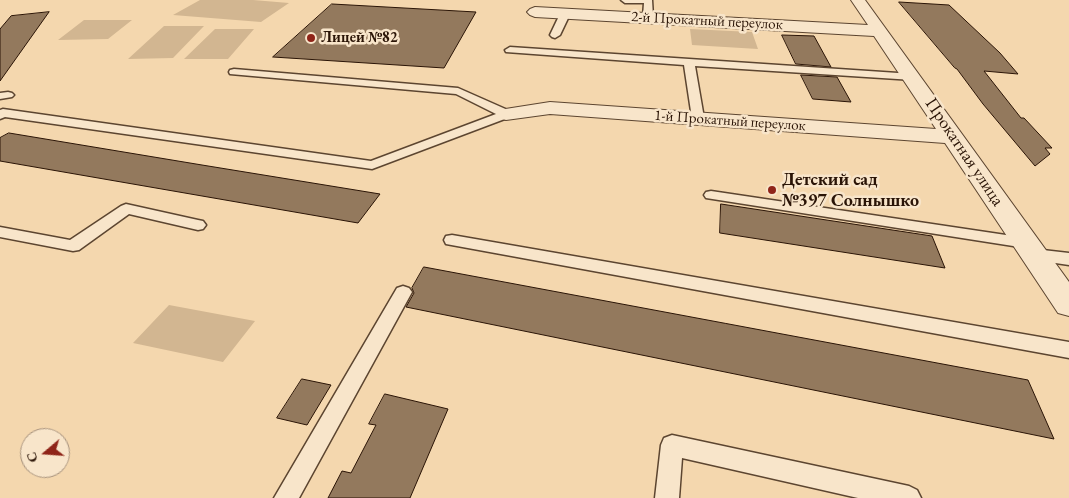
<!DOCTYPE html>
<html>
<head>
<meta charset="utf-8">
<style>
  body { margin:0 }
  #map { position:relative; width:1069px; height:498px; overflow:hidden; background:#f4d7ae; font-family:"EB Garamond",serif }
  canvas { display:block }
  .north { position:absolute; left:20px; top:428px; width:50px; height:50px; box-sizing:border-box; background:#f8e5ca; border:1px solid #a6917c; border-radius:50%; rotate:252deg; font-size:14px; font-weight:700; line-height:20px; text-align:center; color:#2a1406 }
  .north::after { content:''; display:block; margin:auto; width:18px; height:22px; background:#8f2418; clip-path:polygon(50% 0,100% 100%,50% 72%,0 100%) }
</style>
</head>
<body>
<div id="map">
<canvas width="1069" height="498"></canvas>
<div class="north">С</div>
</div>
<script>
const context = document.querySelector('canvas').getContext('2d');
context.lineJoin = 'round';
function fill(path, color) { context.fillStyle = color; context.fill(path, 'evenodd'); }
function stroke(path, color, width, dash) { context.strokeStyle = color; context.lineWidth = width; context.lineCap = dash ? 'butt' : 'round'; context.setLineDash(dash || []); context.stroke(path); }
function write(font, color, halo, rows, align = 'center') {
  context.font = font + ' "EB Garamond",serif'; context.lineWidth = 5; context.setLineDash([]); context.textBaseline = 'middle'; context.strokeStyle = halo; context.fillStyle = color; for (const [text, x, y, turn = 0] of rows) {
    context.save(); context.translate(x, y); context.rotate((+turn || 0) * Math.PI / 180); context.textAlign = isNaN(turn) ? turn : align; if (halo) context.strokeText(text, 0, 0); context.fillText(text, 0, 0); context.restore();
  }
}
const green = new Path2D(`
  M200 0H253L289 3 261 22 173 15Z
  M84 20H132L108 39 58 40Z
  M164 26H204L173 58 128 59Z
  M215 29H254L228 59H184Z
  M690 29 752 32 758 49 692 45Z
  M169 305 255 321 223 362 133 343Z`);
const building = new Path2D(`
  M899 2 949 5 1000 53 1018 74 984 71 1021 118H1024L1052 148H1045L1050 154 1035 166 983 104 957 69 955 68Z
  M332 4 476 12 444 68 273 57Z
  M49 12 0 81V29L11 16Z
  M782 35 814 36 831 67 796 64Z
  M801 75 837 77 851 102 813 99Z
  M9 133 202 165 380 194 358 223 0 161V138Z
  M721 204 932 236 945 268 720 233Z
  M424 267 1028 380 1054 439 406 307 414 293 412 288Z
  M302 379 331 385 307 425 277 418Z
  M385 394 448 409 410 498H328L342 471 351 473 376 425 369 424Z`);
const service = new Path2D(`
  M621 0H652L653 17 648 20 643 17 644 3H625Z
  M565 11 570 14 560 35 555 38 552 37 550 35 560 14Z
  M510 47 913 74 919 77 913 80 695 66 704 118 698 122 692 118 684 65 506 52 505 50Z
  M234 69 458 88 510 111 512 114 510 117 372 169 5 117 0 119V110L3 109 371 161 496 114 456 94 230 74 229 72 230 70Z
  M8 92 12 93 14 95 12 97 0 99V93Z
  M711 191 1026 238 1032 239 1034 243 1032 247 1026 248 706 198 704 195 706 192Z
  M126 204 198 220 203 221 206 225 203 229 198 230 129 214 79 250 73 251 0 237V227L70 240 121 206Z
  M452 235 1069 342V358L446 244 444 240 446 236Z
  M1034 249 1069 253V265L1028 259 1026 255 1028 251Z
  M403 286 409 288 412 292 299 498H274L397 288Z
  M672 435 909 486 917 490 921 498H858L682 458 679 498H655L661 445 664 438Z`);
const minor = new Path2D(`
  M851 0H865L1069 282V316L1058 313 945 143 550 114 506 120 499 118 496 114 499 110 550 102 936 129 874 36 535 17 530 15 527 12 530 9 535 7 868 25Z`);
const markers = [
  [311,38,5,"#8f2418"],
  [772,190,5,"#8f2418"]
];
const farStreetnames = [
  ["2-й Прокатный переулок",707,21,3],
  ["1-й Прокатный переулок",730,121,4]
];
const farPoinames = [
  ["Лицей №82",321,38]
];
const streetNames = [
  ["Прокатная улица",964,152,56]
];
const poiNames = [
  ["Детский сад",782,180],
  ["№397 Солнышко",782,201]
];
fill(green, '#d2b691');
fill(building, '#93795d');
stroke(building, '#2a1406', 1);
stroke(service, '#5c4530', 3);
stroke(minor, '#5c4530', 2);
fill(service, '#f8e5ca');
fill(minor, '#f8e5ca');
for (const [x, y, r, color] of markers) { const dot = new Path2D(); dot.arc(x, y, r, 0, 2 * Math.PI); context.fillStyle = color; context.fill(dot); stroke(dot, '#f8e5ca', 2); }
write('15px', '#2a1406', '#f8e5ca', farStreetnames);
write('bold 15px', '#2a1406', '#f8e5ca', farPoinames, 'left');
write('18px', '#2a1406', '#f8e5ca', streetNames);
write('bold 18px', '#2a1406', '#f8e5ca', poiNames, 'left');
</script>
</body>
</html>
